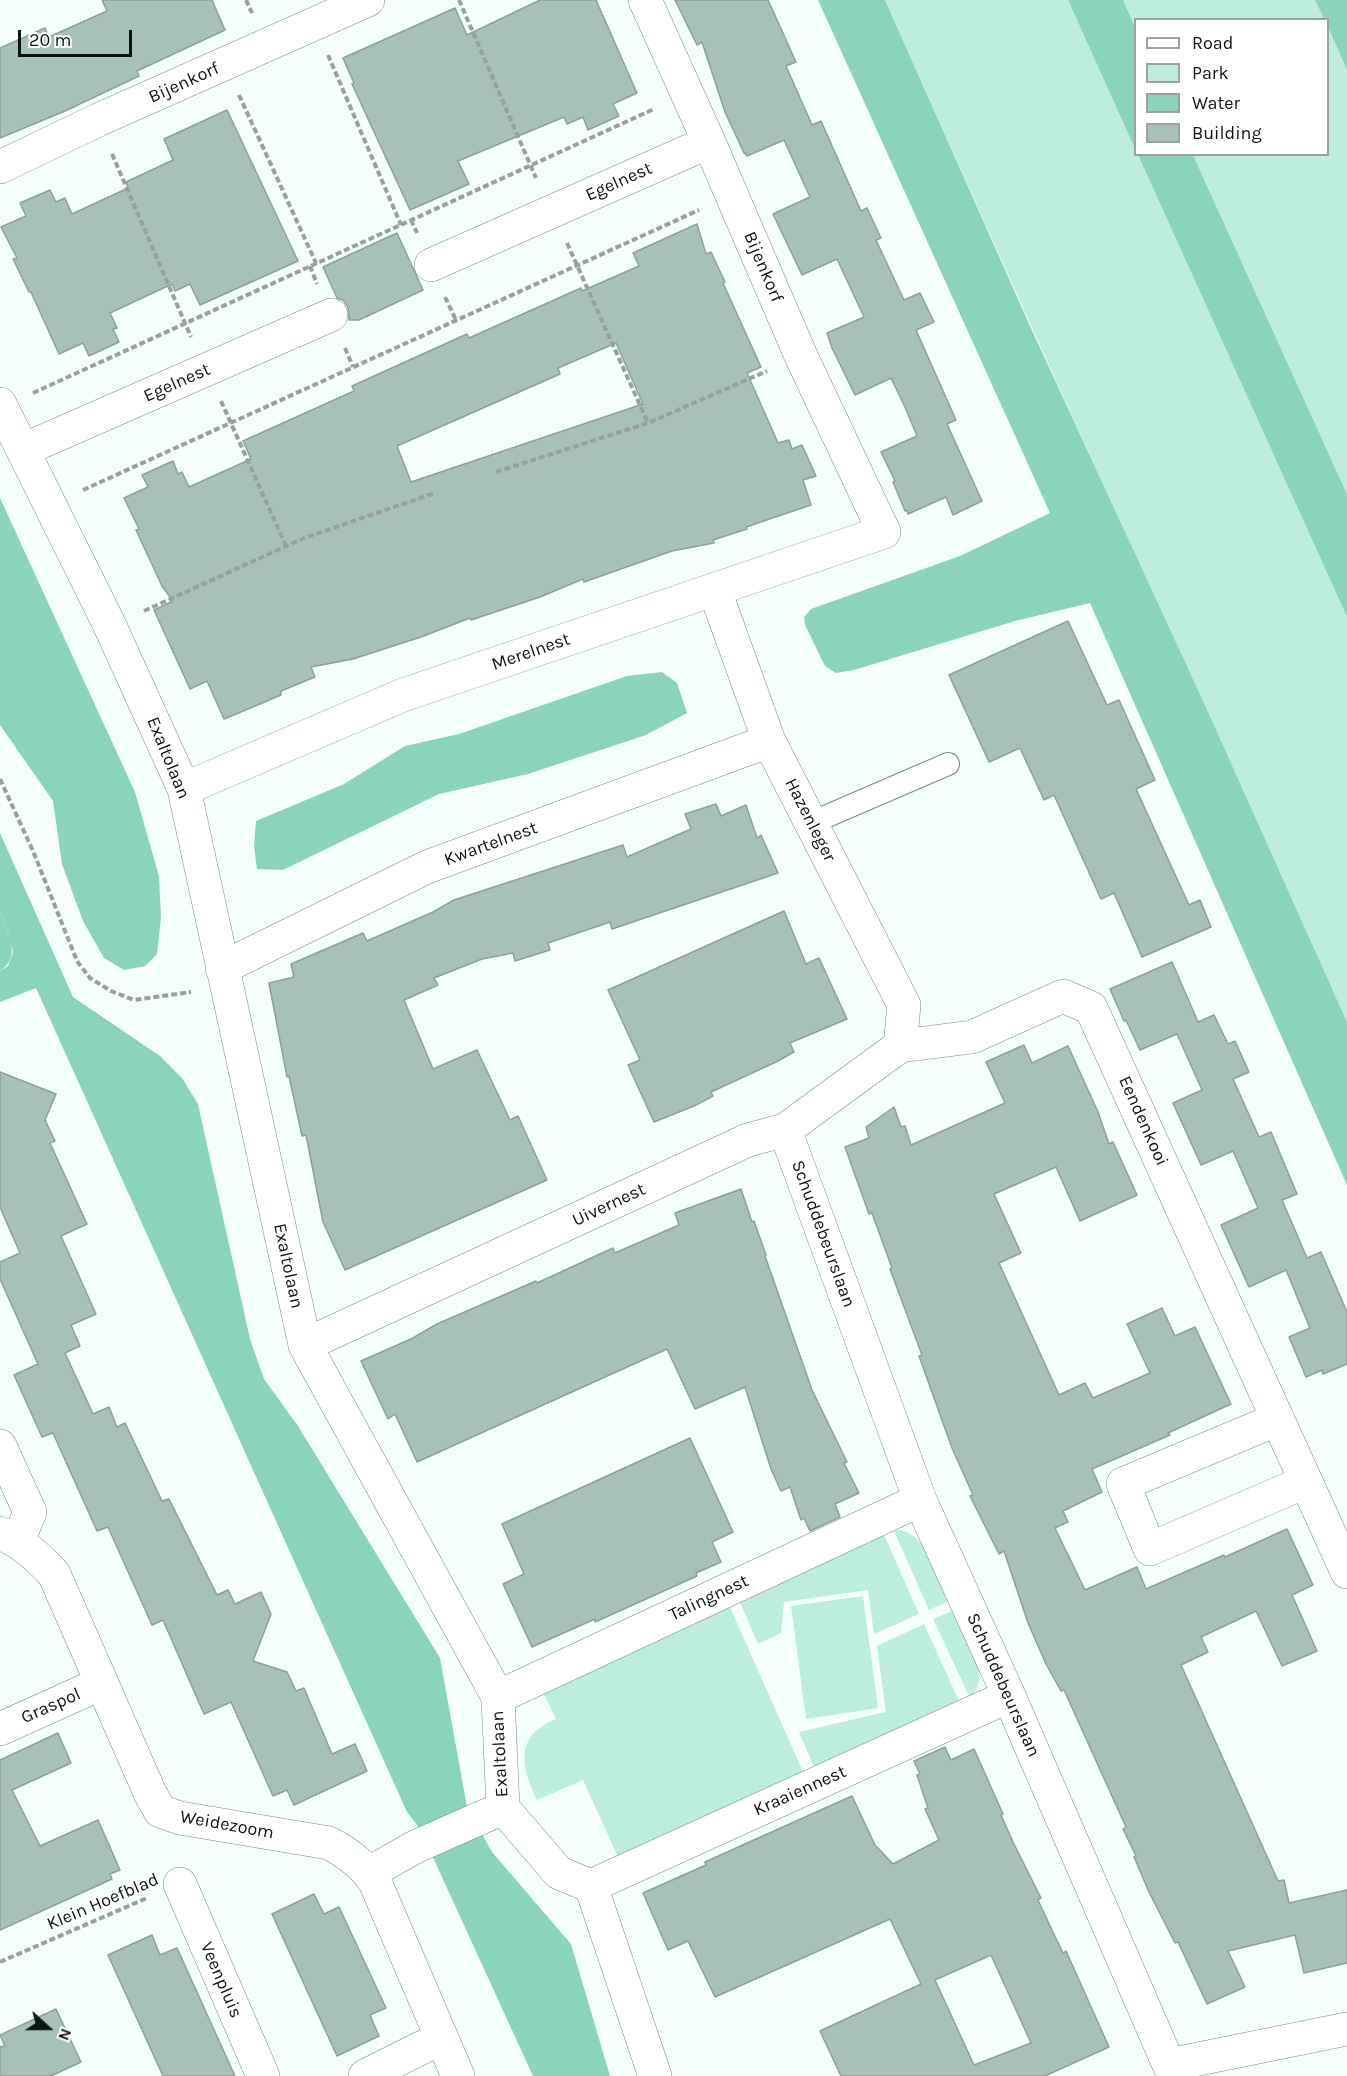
<!DOCTYPE html>
<html>
<head>
<meta charset="utf-8">
<style>
  body { margin:0 }
  #map { position:relative; width:1347px; height:2076px; overflow:hidden; background:#f4fefa; font-family:Karla,sans-serif }
  canvas { display:block }
  .legend { position:absolute; left:1134px; top:18px; width:195px; height:138px; box-sizing:border-box; background:#fff; border:2px solid #9da1a0; margin:0; padding:8px 10px; list-style:none; font-size:18px; color:#0b1411 }
  .legend li { display:flex; align-items:center; gap:12px; height:30px }
  .legend b { width:30px; border:2px solid #9da1a0 }
  .north { position:absolute; left:18px; top:1998px; width:60px; height:60px; -webkit-text-stroke:4px #fff; paint-order:stroke; rotate:111deg; font-size:16px; font-weight:700; line-height:24px; text-align:center; color:#0b1411 }
  .north::after { content:''; display:block; margin:auto; width:21px; height:27px; background:#0b1411; clip-path:polygon(50% 0,100% 100%,50% 72%,0 100%) }
  .scale { position:absolute; left:18px; top:30px; width:114px; height:27px; box-sizing:border-box; border:3px solid #0b1411; border-top:0; padding-left:8px; font-size:18px; line-height:21px; white-space:nowrap; color:#0b1411; -webkit-text-stroke:4px #fff; paint-order:stroke }
</style>
</head>
<body>
<div id="map">
<canvas width="1347" height="2076"></canvas>
<ul class="legend">
<li><b style="height:8px;background:#fff"></b>Road</li>
<li><b style="height:16px;background:#bdeddd"></b>Park</li>
<li><b style="height:16px;background:#8ad4bd"></b>Water</li>
<li><b style="height:16px;background:#a8c1b8"></b>Building</li>
</ul>
<div class="north">N</div>
<div class="scale">20 m</div>
</div>
<script>
const context = document.querySelector('canvas').getContext('2d');
context.lineJoin = 'round';
function fill(path, color) { context.fillStyle = color; context.fill(path, 'evenodd'); }
function stroke(path, color, width, dash) { context.strokeStyle = color; context.lineWidth = width; context.lineCap = dash ? 'butt' : 'round'; context.setLineDash(dash || []); context.stroke(path); }
function write(font, color, halo, rows, align = 'center') {
  context.font = font + ' Karla,sans-serif'; context.lineWidth = 5; context.setLineDash([]); context.textBaseline = 'middle'; context.strokeStyle = halo; context.fillStyle = color; for (const [text, x, y, turn = 0] of rows) {
    context.save(); context.translate(x, y); context.rotate((+turn || 0) * Math.PI / 180); context.textAlign = isNaN(turn) ? turn : align; if (halo) context.strokeText(text, 0, 0); context.fillText(text, 0, 0); context.restore();
  }
}
const green = new Path2D(`
  M885 0H1068L1135 149 1136 154 1138 155 1347 617V1022C1193 681 1037 342 885 0Z
  M1123 0H1315L1324 19 1136 20 1135 27Z
  M1328 27 1347 70V494L1193 155 1328 154Z
  M900 1530C927 1534 938 1578 949 1601L929 1610 894 1531Z
  M884 1535 919 1614 874 1634 868 1590 784 1602 781 1633 758 1644 739 1600Z
  M863 1596 878 1708 806 1719 791 1606Z
  M729 1605 804 1774 618 1857 583 1780 537 1800C521 1766 514 1736 556 1719L542 1690Z
  M953 1611 979 1669C980 1681 978 1690 970 1698L933 1619Z
  M924 1624 960 1703 815 1769 799 1732 886 1712 877 1646Z`);
const forest = new Path2D(`
  M0 912C8 931 22 957 0 971Z`);
const water = new Path2D(`
  M818 0H885L1030 326 1203 701 1347 1022V1185L1090 603 1015 621 854 670 836 673 825 666 805 625 804 617 811 609 960 556 1050 513Z
  M1068 0H1123L1135 27V149Z
  M1315 0H1347V70L1328 27V20L1324 19Z
  M1138 155H1193L1347 494V617Z
  M0 498 135 792 159 876 161 918 157 954 145 966 124 970 104 958 83 921 62 864 53 801 0 725Z
  M662 672 677 683 687 713 646 735 528 774 439 794 283 870 257 869 254 846 256 821 344 784 405 746 459 734 627 676Z
  M0 833 73 997 160 1056 182 1078 198 1104 250 1339 264 1379 298 1426 440 1658 467 1807 492 1852 571 1944 610 2076H533L420 1829 407 1812 36 988 0 1002V971L8 966 13 952 8 931 0 912Z`);
const building = new Path2D(`
  M102 0H212L225 30 137 71 139 76 65 111 0 138V48L45 28 49 37 107 11Z
  M540 0H596L637 93 613 104 619 116 588 130 583 117 567 124 564 117 458 161 469 184 410 210 352 84 354 83 343 58 455 8 467 35Z
  M675 0H768L796 62 786 66 812 125 821 121 861 211 867 208 881 238 876 240 904 300 920 293 934 322 916 330 956 420 947 424 982 501 953 515 946 497 908 514 907 510 905 511 893 482 895 481 881 452 917 436 905 407 891 378 855 395 832 348 827 333 864 317 837 259 802 275 773 214 810 197 784 140 747 156 745 153H744L725 112 702 42 697 45Z
  M227 110 298 261 200 305 190 284 175 291 172 284 110 313 117 328 113 329 119 342 89 356 83 343 59 354 31 292H29L13 259 17 258 1 227 26 216 20 203 50 190 56 202 65 198 72 214 128 188 126 182 173 160 164 139Z
  M697 224 706 254 711 252 725 282 723 283 761 367 747 373 778 443 789 440 792 449 802 445 816 476 803 480 811 505 746 527 747 529 713 540 714 543 672 551 584 582 583 579 540 597 471 620 470 618 421 637 353 659 311 667 315 677 281 691V695L260 704 224 719 207 681 190 689 154 610 173 601 162 586 136 530 139 529 124 498 148 487 142 475 173 461 178 474 182 472 189 487 251 459 243 441 354 391 352 386 467 334 469 338 581 288 582 291 639 266 633 253ZM616 343 643 404 411 482 397 446 560 374 558 368Z
  M397 233 423 290 359 320H349L348 307 343 300 337 298 323 267Z
  M1068 621 1107 705 1119 700 1155 780 1136 789 1189 905 1200 900 1211 927 1142 957 1114 893 1101 899 1054 795 1044 800 1020 748 989 762 949 675Z
  M716 804 721 816 746 805 757 838 761 835 778 873 612 929 610 922 548 943 550 950 515 961 513 953 482 959 434 978 438 985 404 1000 433 1069 477 1050 510 1120 518 1116 547 1180 345 1270 323 1222 306 1135 302 1136 289 1076 287 1077 269 983 294 977 291 964 363 933 367 941 433 912 454 900 623 845 627 857 691 829 685 814Z
  M784 911 806 964 819 958 847 1019 790 1043 794 1052 776 1062 711 1092 713 1096 694 1106 654 1122 628 1065 640 1060 608 990Z
  M1172 962 1198 1022 1214 1015 1228 1044 1235 1041 1249 1072 1233 1079 1259 1137 1271 1132 1297 1194 1282 1200 1307 1258 1321 1252 1347 1312V1364L1323 1374 1322 1370 1306 1377 1289 1337 1310 1328 1286 1270 1249 1287 1221 1225 1258 1208 1233 1151 1201 1165 1173 1103 1202 1090 1177 1034 1140 1050 1126 1020 1124 1021 1110 989Z
  M1024 1045 1032 1063 1068 1046 1098 1112 1109 1144 1113 1142 1137 1195 1080 1221 1056 1167 994 1194 1021 1253 999 1263 1059 1395 1085 1383 1093 1398 1150 1373 1127 1324 1162 1308 1175 1336 1195 1327 1231 1404 1168 1433 1170 1435 1092 1469 1102 1492 1063 1511 1068 1522 1055 1528 1085 1590 1137 1567 1146 1589 1224 1555 1225 1557 1287 1529 1313 1585 1292 1595 1317 1651 1282 1666 1256 1611 1201 1637 1208 1652 1181 1665 1278 1881 1284 1880 1289 1903 1347 1890V1963L1304 1973 1295 1935 1228 1951 1245 1987 1207 2004 1178 1942 1175 1943 1149 1892 1134 1857 1136 1856 1123 1829 1126 1827 1064 1690 1061 1691 1046 1664 1028 1623 1004 1551 999 1554 970 1496 973 1495 952 1448 919 1356 922 1355 890 1269 892 1268 872 1213 869 1214 845 1147 869 1138 866 1127 894 1107 901 1127 905 1126 911 1145 1005 1103 986 1062Z
  M0 1072 56 1094 45 1120 55 1141 50 1143 87 1224 61 1236 96 1314 71 1325 80 1346 65 1353 93 1414 109 1407 117 1427 125 1423 162 1501 169 1499 217 1595 228 1590 235 1604 261 1592 271 1614 253 1661 287 1672 296 1691 304 1688 332 1754 355 1744 367 1771 294 1805 287 1790 273 1796 231 1702 204 1714 163 1620 152 1625 108 1527 97 1531 53 1433 42 1437 14 1375 38 1364 0 1279V1262L20 1253 0 1207Z
  M741 1189 752 1222 754 1221 766 1255 765 1256 812 1390 847 1462 844 1463 859 1493 835 1504 840 1517 810 1531 804 1518 801 1520 790 1487 781 1491 771 1469 745 1387 695 1409 667 1349 417 1462 395 1414 388 1419 361 1361 411 1339 437 1324 536 1281 537 1283 613 1248 615 1253 679 1225 675 1213Z
  M690 1438 733 1532 712 1542 721 1562 696 1573 697 1576 595 1622V1619L532 1647 503 1584 524 1574 502 1524Z
  M58 1733 71 1763 12 1790 40 1846 98 1820 120 1870 110 1874 112 1879 0 1930V1760Z
  M945 1747 951 1760 974 1749 1003 1814 1001 1815 1013 1842 1041 1898 1038 1900 1050 1926 1063 1953 1066 1951 1109 2047 1045 2076H841L820 2031 921 1984 890 1919 715 1997 688 1941 668 1950 643 1893 706 1865 705 1862 852 1796 875 1845 893 1864 939 1840 925 1809 928 1808 917 1775 920 1774 914 1761ZM991 1955 1031 2043 974 2065 935 1980Z
  M314 1894 324 1914 339 1907 386 2008 370 2015 379 2036 337 2056 272 1914Z
  M152 1935 160 1955 177 1948 235 2076H163L108 1955Z
  M56 2009 81 2062 51 2076H0V2047L5 2046 0 2035Z`);
const path = new Path2D(`
  M246 0 252 13
  M459 0 536 178
  M328 55 401 225
  M239 95 316 263
  M112 154 191 337
  M411 220 417 233
  M567 243 648 423
  M310 266 317 284
  M445 297 456 320
  M345 348 353 367
  M33 393 654 109
  M221 401 286 546
  M496 472 648 423 767 371
  M83 490 699 210
  M144 611 304 538 435 493
  M0 779 33 851 77 961 90 978 111 991 134 1000 191 992
  M0 1962 147 1898`);
const lane = new Path2D(`
  M811 823 948 764`);
const street = new Path2D(`
  M0 167 98 120 368 0
  M431 265 709 142
  M0 404 110 626 184 789 305 1345 498 1697 503 1808 559 1873 591 1886 655 2076
  M23 450 331 315
  M715 591 769 741 904 1005 900 1046
  M184 789 403 695 884 532 801 356 709 142 645 0
  M222 968 427 867 769 741
  M785 1130 920 1500 1009 1696 1169 2065 1347 2029
  M305 1345 748 1140 785 1130 900 1046 972 1037 1063 996 1091 1008 1347 1572
  M1278 1419 1123 1484 1150 1549 1305 1482
  M0 1446 30 1512 18 1541
  M0 1533C23 1543 37 1556 54 1574L150 1793 160 1811 180 1818 329 1843C348 1853 363 1864 375 1882L458 2076
  M498 1697 920 1500
  M0 1729 102 1683
  M369 1873 415 1847 503 1808
  M180 1884 263 2076
  M591 1886 1009 1696
  M365 2076 441 2038`);
const streetNames = [
  ["Bijenkorf",184,83,-24],
  ["Egelnest",619,182,-24],
  ["Bijenkorf",763,267,67],
  ["Egelnest",177,383,-24],
  ["Merelnest",531,652,-19],
  ["Exaltolaan",168,758,68],
  ["Hazenleger",810,820,63],
  ["Kwartelnest",491,844,-20],
  ["Eendenkooi",1143,1121,66],
  ["Uivernest",609,1205,-25],
  ["Schuddebeurslaan",823,1234,70],
  ["Exaltolaan",288,1266,78],
  ["Talingnest",709,1598,-25],
  ["Schuddebeurslaan",1003,1685,66],
  ["Graspol",51,1706,-24],
  ["Exaltolaan",500,1754,-93],
  ["Kraaiennest",800,1791,-24],
  ["Weidezoom",227,1825,10],
  ["Klein Hoefblad",103,1902,-23],
  ["Veenpluis",221,1980,67]
];
fill(green, '#bdeddd');
fill(forest, '#8ad5be');
fill(water, '#8ad4bd');
fill(building, '#a8c1b8');
stroke(building, '#8aa29a', 1.5);
stroke(lane, '#748b83', 24);
stroke(street, '#748b83', 34);
stroke(path, '#97a19d', 4, [6, 3]);
stroke(lane, '#fff', 22);
stroke(street, '#fff', 33);
write('18px', '#0b1411', '#fff', streetNames);
</script>
</body>
</html>
